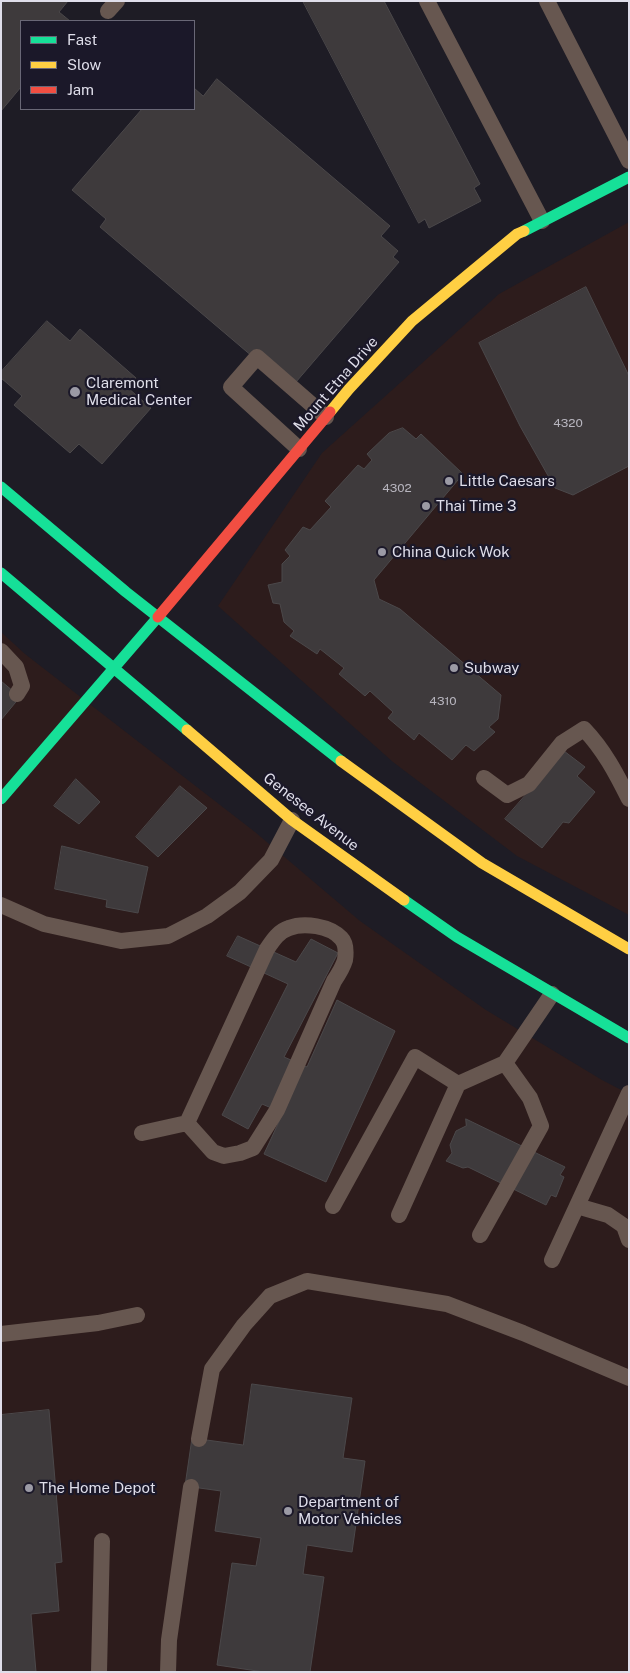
<!DOCTYPE html>
<html>
<head>
<meta charset="utf-8">
<style>
  body { margin:0 }
  #map { position:relative; width:630px; height:1673px; overflow:hidden; background:#1e1c25; font-family:"Public Sans",sans-serif }
  canvas { display:block }
  .frame { position:absolute; inset:0; border:2px solid #dfdeea; pointer-events:none }
  .legend { position:absolute; left:20px; top:20px; width:175px; height:90px; box-sizing:border-box; background:#1b1829; border:1px solid #696776; margin:0; padding:6px 9px; list-style:none; font-size:15px; color:#dfdeea }
  .legend li { display:flex; align-items:center; gap:10px; height:25px }
  .legend b { width:25px; border:1px solid #696776 }
</style>
</head>
<body>
<div id="map">
<canvas width="630" height="1673"></canvas>
<div class="frame"></div>
<ul class="legend">
<li><b style="height:6px;background:#16e098"></b>Fast</li>
<li><b style="height:6px;background:#ffcf43"></b>Slow</li>
<li><b style="height:6px;background:#f24e42"></b>Jam</li>
</ul>
</div>
<script>
const context = document.querySelector('canvas').getContext('2d');
context.lineJoin = 'round';
function fill(path, color) { context.fillStyle = color; context.fill(path, 'evenodd'); }
function stroke(path, color, width, dash) { context.strokeStyle = color; context.lineWidth = width; context.lineCap = dash ? 'butt' : 'round'; context.setLineDash(dash || []); context.stroke(path); }
function write(font, color, halo, rows, align = 'center') {
  context.font = font + ' "Public Sans",sans-serif'; context.lineWidth = 4.5; context.setLineDash([]); context.textBaseline = 'middle'; context.strokeStyle = halo; context.fillStyle = color; for (const [text, x, y, turn = 0] of rows) {
    context.save(); context.translate(x, y); context.rotate((+turn || 0) * Math.PI / 180); context.textAlign = isNaN(turn) ? turn : align; if (halo) context.strokeText(text, 0, 0); context.fillText(text, 0, 0); context.restore();
  }
}
const commercial = new Path2D(`
  M629 222V915L517 856 393 762 218 606 322 453 499 294Z
  M1 632 25 654 255 832 360 921 486 1010 602 1080 629 1094V1672H1Z`);
const building = new Path2D(`
  M2 1H68L59 12 70 21H21V87L1 111Z
  M303 1H384L480 184 474 188 481 201 429 228 425 219 419 223Z
  M217 79 390 226 381 236 398 251 393 257 399 262 296 382 253 357 100 227 106 219 72 190 142 109H194V88L203 96Z
  M586 287 629 376V466L573 495 555 488 520 426 479 343Z
  M47 321 70 341 80 329 136 378 128 388 151 408 102 464 79 444 70 453 14 405 22 396 1 378V372Z
  M403 428 416 439 421 434 463 474 374 580 379 599 400 609 501 695 498 719 489 727 495 732 474 751 466 745 452 760 419 733 414 740 388 718 393 712 370 691 365 696 339 674 344 668 320 649 317 654 290 636 294 631 284 622 280 604 273 603 268 585 282 582V564L290 556 285 550 303 527 310 530 331 507 325 501 358 465 364 469 372 460 367 454 389 433Z
  M1 681 20 697 1 720Z
  M564 751 585 767 577 776 595 792 569 823 563 822 542 848 505 819Z
  M76 779 100 802 79 824 54 806Z
  M180 786 207 808 158 857 136 837Z
  M62 846 148 867 138 913 106 907 107 900 55 889Z
  M238 936 296 962 311 939 338 953 284 1057 307 1067 337 1000 395 1031 326 1182 264 1154 283 1113 262 1104 248 1129 222 1115 288 984 227 956Z
  M466 1119 565 1167 560 1175 564 1177 556 1197 551 1195 546 1205 468 1167 463 1168 446 1161 452 1153 450 1145 456 1131 466 1126Z
  M252 1384 352 1398 343 1458 365 1461 352 1552 307 1545 303 1574 324 1577 310 1672H264L217 1665 232 1563 256 1566 261 1538 215 1531 221 1491 185 1486 192 1438 243 1445Z
  M49 1410 62 1562 55 1563 59 1611 31 1614 36 1672H1V1415Z`);
const lane = new Path2D(`
  M427 1 542 221
  M547 1 629 161
  M108 11 117 1
  M299 449 231 387 257 357 326 417
  M1 651 16 667 22 686 17 694
  M484 778 507 795 529 784 562 743 584 729C604 750 616 773 629 799
  M1 905 44 924 121 941 168 936 207 916 240 892 271 860 292 820
  M142 1133 187 1123 267 949C273 940 279 931 289 928 304 922 330 926 341 938 346 943 346 953 345 960 343 967 338 975 334 981L277 1110 253 1148 240 1153 224 1156 213 1152 187 1123
  M333 1206 415 1057 458 1084
  M577 1206 608 1215 624 1226 629 1240
  M399 1215 458 1084 505 1063 552 994
  M480 1235 541 1126 530 1098 505 1063
  M552 1260 629 1093
  M1 1334 98 1323 137 1315
  M199 1439 212 1369 244 1325 270 1296 307 1281 447 1304 523 1333 629 1378
  M99 1672 102 1541
  M168 1672 169 1640 191 1487`);
const fast = new Path2D(`
  M524 231 629 177
  M1 487 126 592 341 761
  M1 573 187 730
  M1 799 158 617
  M404 900 457 937 629 1038`);
const slow = new Path2D(`
  M330 412 349 389 412 321 517 234 524 231
  M187 730 292 820 404 900
  M341 761 482 863 629 949`);
const jam = new Path2D(`
  M158 617 330 412`);
const markers = [
  [75,392,6,"#9b9aa5"],
  [449,481,5,"#9b9aa5"],
  [426,506,5,"#9b9aa5"],
  [382,552,5,"#9b9aa5"],
  [454,668,5,"#9b9aa5"],
  [29,1488,5,"#9b9aa5"],
  [288,1511,5,"#9b9aa5"]
];
const numberNames = [
  ["4320",568,423],
  ["4302",397,488],
  ["4310",443,701]
];
const poiNames = [
  ["Claremont",86,383],
  ["Medical Center",86,400],
  ["Little Caesars",459,481],
  ["Thai Time 3",436,506],
  ["China Quick Wok",392,552],
  ["Subway",464,668],
  ["The Home Depot",39,1488],
  ["Department of",298,1502],
  ["Motor Vehicles",298,1519]
];
const streetNames = [
  ["Mount Etna Drive",336,384,-49],
  ["Genesee Avenue",311,812,38]
];
fill(commercial, '#2d1c1c');
fill(building, '#3e3a3c');
stroke(building, '#4b484a', 1);
stroke(lane, '#675750', 16);
stroke(fast, '#16e098', 11);
stroke(slow, '#ffcf43', 11);
stroke(jam, '#f24e42', 11);
for (const [x, y, r, color] of markers) { const dot = new Path2D(); dot.arc(x, y, r, 0, 2 * Math.PI); context.fillStyle = color; context.fill(dot); stroke(dot, '#1b1829', 2); }
write('12px', '#b7b5be', null, numberNames);
write('15px', '#dfdeea', '#1b1829', poiNames, 'left');
write('15px', '#dfdeea', '#1b1829', streetNames);
</script>
</body>
</html>
